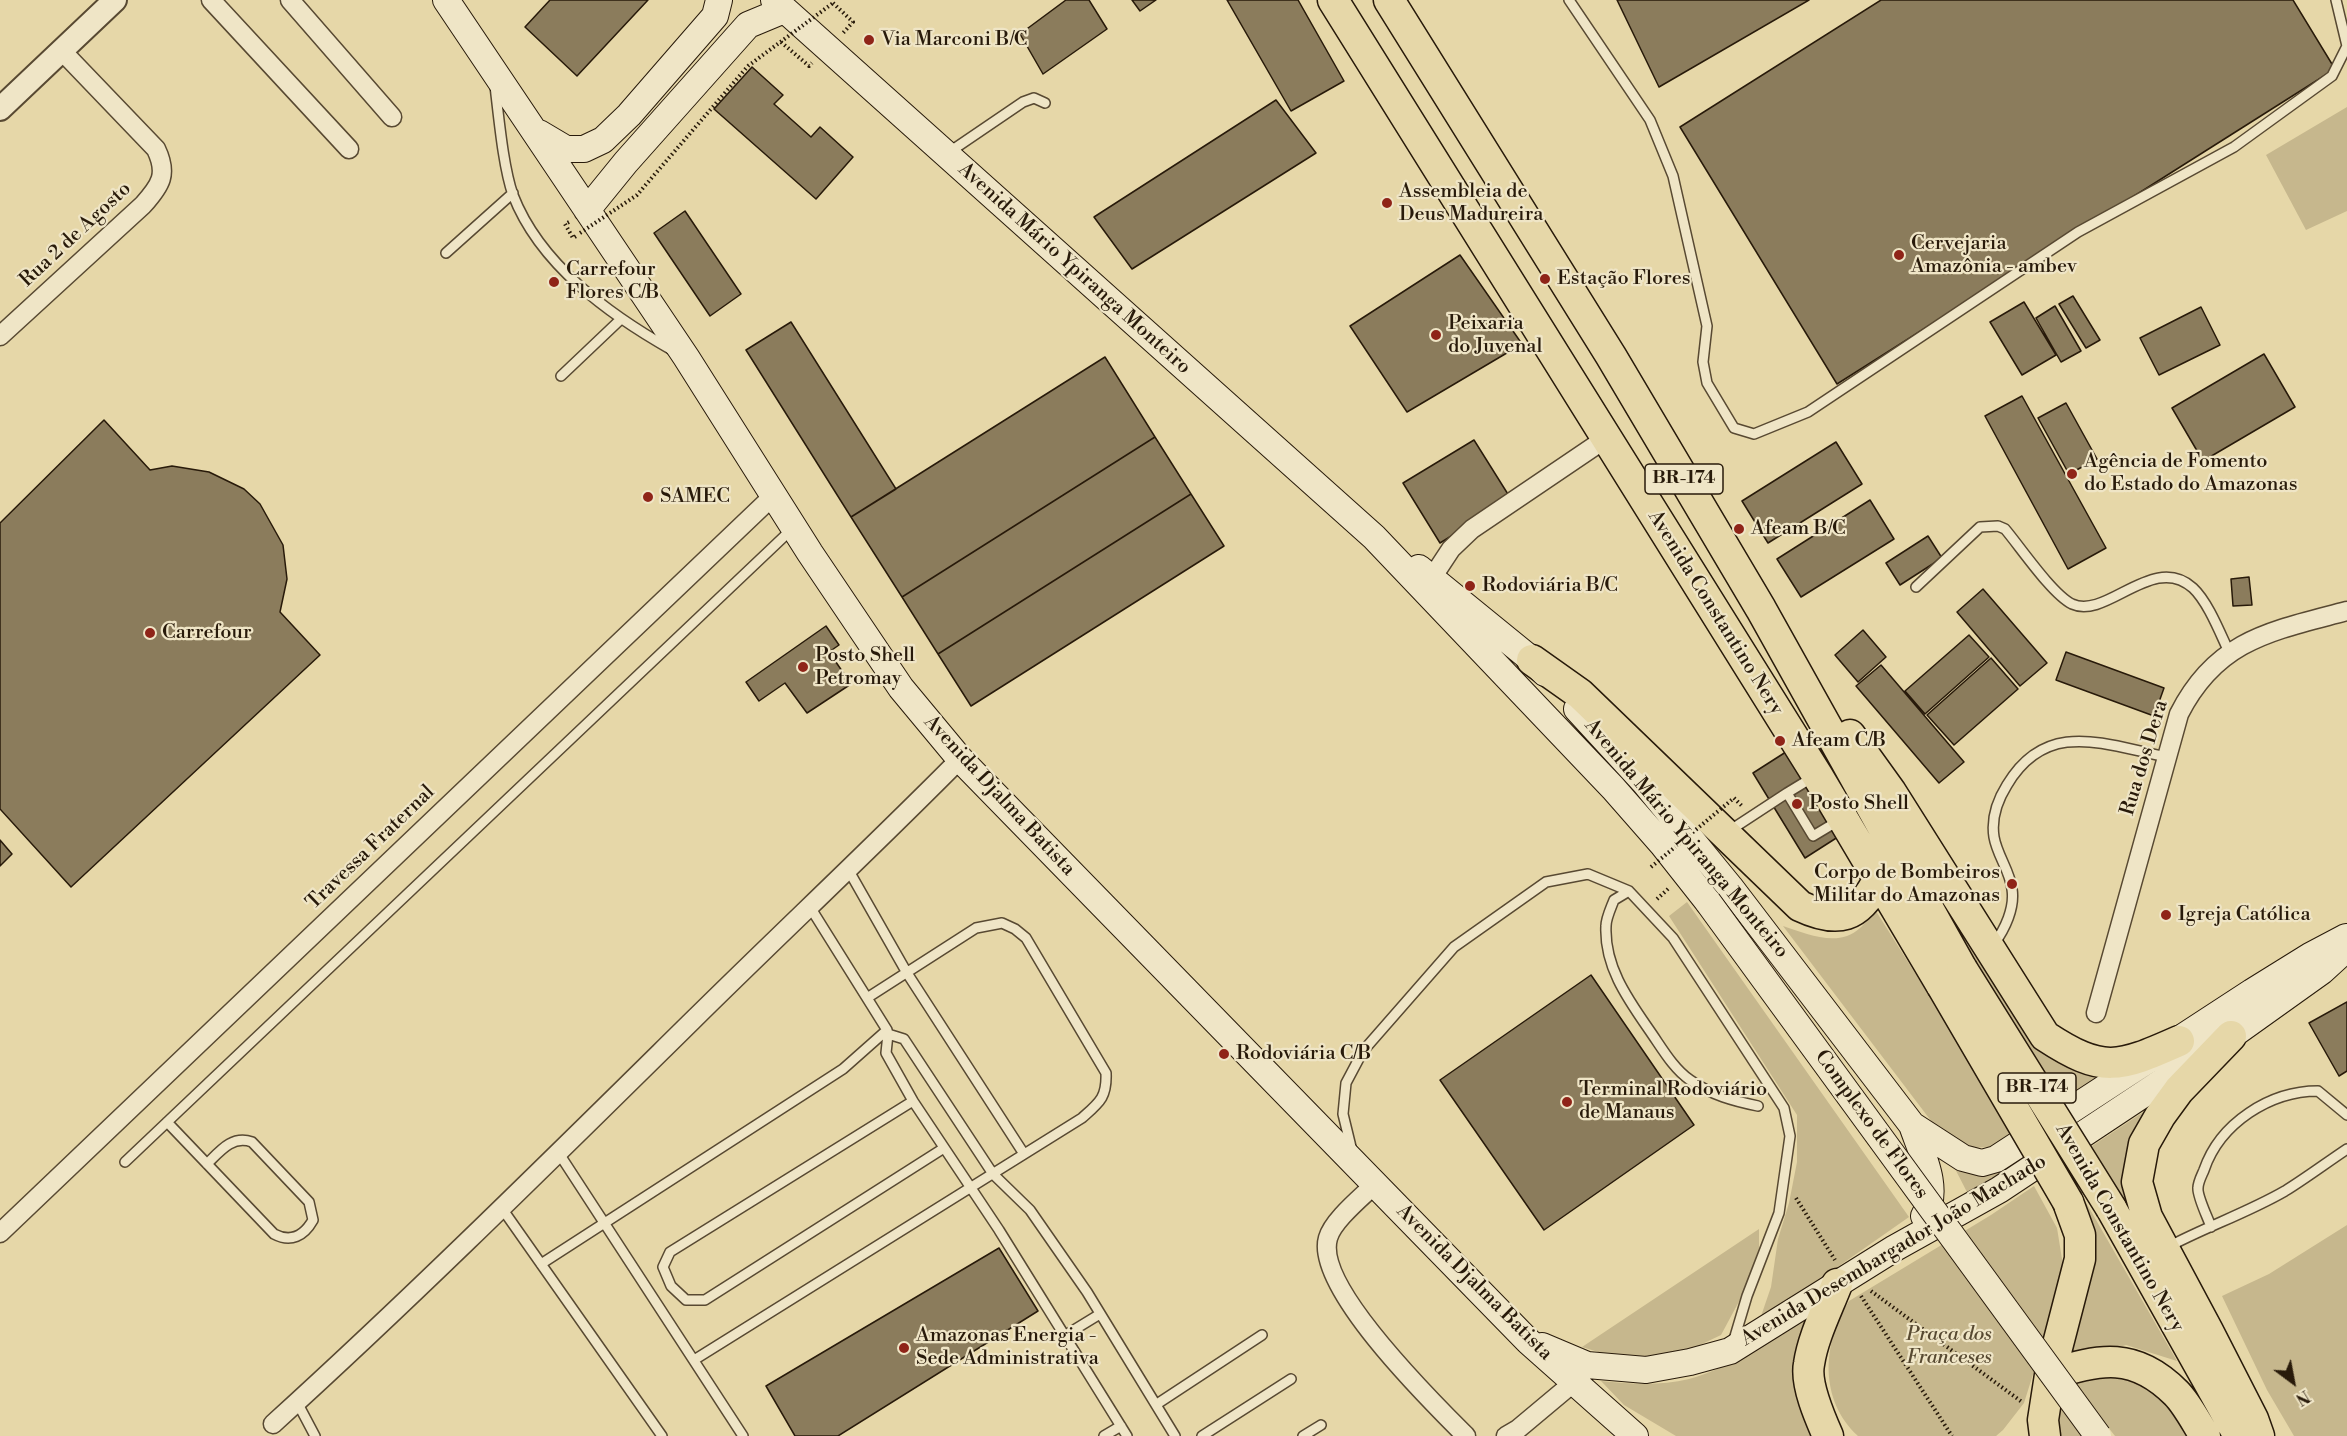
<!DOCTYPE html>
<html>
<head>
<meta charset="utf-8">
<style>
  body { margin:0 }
  #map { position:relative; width:2347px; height:1436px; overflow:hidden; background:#e6d7a8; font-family:"Libre Bodoni",serif }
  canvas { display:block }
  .north { position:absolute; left:2263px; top:1352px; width:60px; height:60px; -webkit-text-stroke:4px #efe5c6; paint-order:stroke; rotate:148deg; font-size:16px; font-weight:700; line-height:24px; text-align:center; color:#281a0a }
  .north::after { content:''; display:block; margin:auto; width:21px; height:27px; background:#281a0a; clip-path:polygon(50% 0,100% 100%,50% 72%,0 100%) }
</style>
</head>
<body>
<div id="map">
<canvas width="2347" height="1436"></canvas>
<div class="north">N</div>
</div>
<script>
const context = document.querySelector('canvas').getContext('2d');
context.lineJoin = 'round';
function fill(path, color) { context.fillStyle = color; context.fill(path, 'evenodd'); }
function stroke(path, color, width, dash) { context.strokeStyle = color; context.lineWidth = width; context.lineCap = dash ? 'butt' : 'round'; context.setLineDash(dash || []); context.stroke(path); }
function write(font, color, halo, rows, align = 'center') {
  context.font = font + ' "Libre Bodoni",serif'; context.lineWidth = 4.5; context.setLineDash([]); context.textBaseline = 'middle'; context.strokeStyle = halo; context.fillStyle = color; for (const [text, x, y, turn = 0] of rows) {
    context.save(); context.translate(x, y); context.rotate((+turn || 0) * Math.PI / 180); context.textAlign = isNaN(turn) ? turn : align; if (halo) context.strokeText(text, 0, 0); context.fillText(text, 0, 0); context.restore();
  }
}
const green = new Path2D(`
  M2347 107V211L2306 230 2266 155Z
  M1687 902 1909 1217 1759 1322 1771 1287 1778 1239 1789 1203 1797 1162V1115L1669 916Z
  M1874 908 1932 1000 1979 969 1954 932 1962 930 2052 1055 2073 1070 2111 1079 2006 1145 1975 1148 1938 1130 1783 926C1807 934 1839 948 1860 928 1866 923 1870 915 1874 908Z
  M2157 1103 2139 1228 2092 1146Z
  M1950 1159 1988 1168 2016 1166 1969 1196Z
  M2034 1186 2057 1228 2062 1259 2061 1285 2024 1403 2003 1430 1996 1436H1858C1819 1400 1822 1343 1849 1301L1991 1215Z
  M2084 1199 2177 1361 2126 1345 2078 1360 2067 1343 2081 1203Z
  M2347 1225V1436H2294L2267 1390 2222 1296 2269 1274Z
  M1759 1229V1248L1743 1294 1721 1335 1681 1354 1621 1359 1582 1347Z
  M1810 1317 1820 1436H1676L1624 1405 1601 1381C1630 1384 1660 1386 1689 1379 1731 1368 1772 1339 1810 1317Z
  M2094 1371 2159 1386 2191 1436H2115L2104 1422 2086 1436H2054L2055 1401 2074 1380Z`);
const building = new Path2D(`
  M550 0H648L577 76 525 27Z
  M1066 0H1089L1107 29 1043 74 1020 34Z
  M1132 0H1156L1140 11Z
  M1227 0H1298L1344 81 1291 111Z
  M1617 0H1809L1659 87Z
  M1881 0H2293L2335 69 1837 384 1680 127Z
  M752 67 783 95 774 104 811 137 820 127 853 157 816 199 714 109Z
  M1276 100 1316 153 1132 269 1094 217Z
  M685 211 741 294 710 316 654 233Z
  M1460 255 1522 344 1407 412 1350 326Z
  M2073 296 2100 340 2086 348 2059 304Z
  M2024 302 2056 355 2022 375 1990 322Z
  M2055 306 2081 351 2061 362 2036 318Z
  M2201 307 2220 345 2159 375 2140 338Z
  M791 322 896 489 851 517 746 350Z
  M2264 354 2295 407 2203 461 2172 408Z
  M1105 357 1155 437 902 597 851 517Z
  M2022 396 2106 548 2068 569 1985 416Z
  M2066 403 2097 459 2069 474 2038 418Z
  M104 420 150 470 172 466 209 472 244 489 260 504 283 545 287 579 280 612 320 655 71 887 0 809V523Z
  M1155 437 1191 494 938 654 902 597Z
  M1474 440 1511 499 1440 543 1403 483Z
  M1836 442 1862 484 1768 543 1742 501Z
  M1191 494 1224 546 971 706 938 654Z
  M1870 500 1894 539 1801 597 1777 559Z
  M1928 536 1942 558 1900 585 1886 563Z
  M2249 577 2252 605 2233 606 2231 579Z
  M1983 589 2047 663 2020 686 1957 612Z
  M826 626 839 645 829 652 851 684 807 713 785 683 759 701 746 682Z
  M1863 630 1886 657 1858 682 1835 655Z
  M1969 635 1989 657 1925 714 1905 691Z
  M2066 652 2164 688 2154 716 2056 680Z
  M1991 658 2018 689 1954 745 1927 715Z
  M1881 665 1964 762 1939 783 1856 686Z
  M1789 750 1841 835 1805 858 1753 773Z
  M0 840 12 854 0 866Z
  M1591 975 1694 1125 1544 1230 1440 1080Z
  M2347 1002V1071L2339 1076 2309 1023Z
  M999 1248 1038 1311 838 1436H795L766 1386Z`);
const path = new Path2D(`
  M833 3 853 22 843 33
  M781 42 809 66 812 63
  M569 222 565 224 573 238 578 235
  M1734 798 1742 806
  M1657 899 1669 888
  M1796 1198 1835 1260
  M1871 1291 2022 1402
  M1861 1296 1952 1436`);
const service = new Path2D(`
  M1569 0 1650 120 1673 176 1707 326 1703 362 1707 383 1734 428 1754 434 1808 412 2078 232 2234 147 2332 76 2347 46 2336 0
  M495 86C499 118 503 166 513 195 540 265 610 315 672 350
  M948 153 1023 102 1034 98 1045 103
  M446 253 513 193
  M561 376 621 319
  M1916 587 1980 527 1998 526 2005 529C2021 548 2052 594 2072 604 2107 620 2153 552 2193 588 2208 602 2220 633 2229 652
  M1815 776 1787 793 1813 836 1838 821
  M1729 831 1787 793
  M849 871 907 973 1024 1154
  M1629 891 1614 900C1611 908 1606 918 1606 926 1604 968 1630 1002 1652 1034 1663 1050 1674 1069 1690 1080 1711 1095 1734 1101 1758 1106
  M810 907 887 1030 888 1034 886 1053 913 1101 999 1230 1127 1436
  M1994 944C2005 929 2015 908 2012 889 2010 871 1997 855 1994 837 1991 818 1997 801 2007 785 2047 718 2105 745 2167 757
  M888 1034 904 1039 993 1174 1030 1210 1087 1292 1175 1436
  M913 1101 670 1252 663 1267 671 1286 686 1300H705L944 1148
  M167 1122 274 1234C291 1243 304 1236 313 1220L309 1202 252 1142C232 1135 220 1151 207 1164
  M1352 1151 1343 1114 1346 1083 1363 1051 1454 947 1546 882 1588 874 1629 891 1673 938 1784 1108 1790 1136 1779 1213 1747 1296 1733 1343
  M558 1152 743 1436
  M125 1162 792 529
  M501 1207 662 1436
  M2211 1227C2208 1218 2197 1196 2198 1188 2198 1182 2202 1175 2204 1170 2220 1123 2270 1091 2318 1091L2347 1115
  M2166 1248C2205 1227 2247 1213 2285 1191 2306 1178 2326 1163 2347 1149
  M541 1264 843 1069 887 1030
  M1064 1336 1100 1314
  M694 1360 1082 1118C1100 1102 1107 1097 1106 1073L1026 938 1015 929 1002 923 976 928 867 998
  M297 1402 315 1436
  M1157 1404 1262 1335
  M1104 1436 1121 1426
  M1202 1436 1291 1379
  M1303 1436 1321 1425`);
const minor = new Path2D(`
  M211 0 349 149
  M290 0 392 117
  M0 336 143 205C161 185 168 174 156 149L62 51
  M1426 587 1451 549 1472 529 1605 439
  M2096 1013 2179 714C2217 639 2272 631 2347 611
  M1376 1183C1362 1197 1333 1220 1328 1238 1314 1286 1432 1402 1466 1436
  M0 1233 773 496
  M273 1424C416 1294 554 1157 692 1021 781 933 872 848 960 759
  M1506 1436 1518 1429 1573 1383 1580 1373`);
const tertiary = new Path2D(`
  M0 109 115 0`);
const secondary = new Path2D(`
  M446 0 686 357 810 553 901 688 960 759 1528 1341 1635 1436
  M774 0 1374 537 1613 788 1663 845 1708 902
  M539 133 566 149H584L603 140 629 115 715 16 719 0
  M587 210 626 162 748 25 784 10
  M1419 568 1532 660 1545 673
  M1577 709 1645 783 1730 887 1912 1125C1921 1152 1941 1189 1924 1216
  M1912 1125 1963 1158 1982 1163 1996 1159 2252 992 2310 956 2346 937
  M1542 1346 1587 1365 1646 1370 1690 1362 1730 1351 1895 1248 1999 1190 2231 1036 2322 971 2347 948`);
const trunk = new Path2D(`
  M1333 0 1817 775 1942 986
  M1389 0 1611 356 1761 609 1962 969
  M1532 660 1580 694 1800 906C1838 924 1859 918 1878 880
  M1850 735 1891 792 2045 1036C2103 1074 2118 1068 2179 1041
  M2231 1036 2179 1090 2160 1116 2144 1144 2137 1182 2147 1217 2208 1331 2253 1419 2259 1436
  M2111 1208 2239 1436
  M2050 1375C2100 1358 2135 1352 2176 1393 2187 1404 2196 1422 2205 1436
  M1828 1436C1820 1418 1805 1384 1809 1364 1813 1337 1827 1310 1837 1284
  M2045 1436 2043 1420 2050 1375 2080 1259V1235L2068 1202`);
const pathBridge = new Path2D(`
  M580 233 637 195 748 66 833 3
  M1651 867 1734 798`);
const secondaryBridge = new Path2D(`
  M1708 902 2098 1436`);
const trunkBridge = new Path2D(`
  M1962 969 2111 1208
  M1942 986 2068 1202`);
const markers = [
  [869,40,6,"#8f2418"],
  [1387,203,6,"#8f2418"],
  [1899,255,6,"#8f2418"],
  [1545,279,6,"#8f2418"],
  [554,282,6,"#8f2418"],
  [1436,335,6,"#8f2418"],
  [2072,474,6,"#8f2418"],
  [648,497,6,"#8f2418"],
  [1739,529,6,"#8f2418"],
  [1470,586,6,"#8f2418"],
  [150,633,6,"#8f2418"],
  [803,667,6,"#8f2418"],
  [1780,741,6,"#8f2418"],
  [1797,804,6,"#8f2418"],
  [2012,884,6,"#8f2418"],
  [2166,915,6,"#8f2418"],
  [1224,1054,6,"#8f2418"],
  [1567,1102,6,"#8f2418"],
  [904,1348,6,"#8f2418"]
];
const shields = [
  [1684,479,78],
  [2037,1088,78]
];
const shieldNames = [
  ["BR-174",1684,479],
  ["BR-174",2037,1088]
];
const poiNames = [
  ["Via Marconi B/C",881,40],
  ["Assembleia de",1399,192],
  ["Deus Madureira",1399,215],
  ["Cervejaria",1911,244],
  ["Amazônia - ambev",1911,267],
  ["Carrefour",566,270],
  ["Flores C/B",566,293],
  ["Estação Flores",1557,279],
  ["Peixaria",1448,324],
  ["do Juvenal",1448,347],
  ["Agência de Fomento",2084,462],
  ["do Estado do Amazonas",2084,485],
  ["SAMEC",660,497],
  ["Afeam B/C",1751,529],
  ["Rodoviária B/C",1482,586],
  ["Carrefour",162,633],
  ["Posto Shell",815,656],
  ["Petromay",815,679],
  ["Afeam C/B",1792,741],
  ["Posto Shell",1809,804],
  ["Corpo de Bombeiros",2000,873,"right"],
  ["Militar do Amazonas",2000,896,"right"],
  ["Igreja Católica",2178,915],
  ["Rodoviária C/B",1236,1054],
  ["Terminal Rodoviário",1579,1090],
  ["de Manaus",1579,1113],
  ["Amazonas Energia -",916,1336],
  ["Sede Administrativa",916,1359]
];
const streetNames = [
  ["Rua 2 de Agosto",76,235,-43],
  ["Avenida Mário Ypiranga Monteiro",1074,269,42],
  ["Avenida Constantino Nery",1715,613,58],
  ["Rua dos Dera",2145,758,-73],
  ["Avenida Djalma Batista",999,796,47],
  ["Avenida Mário Ypiranga Monteiro",1686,839,50],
  ["Travessa Fraternal",371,848,-44],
  ["Complexo de Flores",1871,1125,54],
  ["Avenida Constantino Nery",2119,1228,60],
  ["Avenida Desembargador João Machado",1894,1251,-31],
  ["Avenida Djalma Batista",1474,1283,45]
];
const parkNames = [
  ["Praça dos",1949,1335],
  ["Franceses",1949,1358]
];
fill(green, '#c6b78d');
fill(building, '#8b7c5c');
stroke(building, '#281a0a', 1.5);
stroke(service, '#584932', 12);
stroke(minor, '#584932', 21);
stroke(tertiary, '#584932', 26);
stroke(secondary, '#281a0a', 28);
stroke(trunk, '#281a0a', 33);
stroke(path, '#281a0a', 4, [1.5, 3]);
stroke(service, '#efe5c6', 9);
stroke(minor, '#efe5c6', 18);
stroke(tertiary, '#efe5c6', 22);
stroke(secondary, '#efe5c6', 26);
stroke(trunk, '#e6d7a8', 30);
stroke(secondaryBridge, '#281a0a', 28, []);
stroke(trunkBridge, '#281a0a', 33, []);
stroke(pathBridge, '#281a0a', 4, [1.5, 3]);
stroke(secondaryBridge, '#efe5c6', 26);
stroke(trunkBridge, '#e6d7a8', 30);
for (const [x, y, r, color] of markers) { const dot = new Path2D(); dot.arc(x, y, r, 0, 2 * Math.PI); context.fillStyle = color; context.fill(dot); stroke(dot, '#efe5c6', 2); }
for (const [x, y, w] of shields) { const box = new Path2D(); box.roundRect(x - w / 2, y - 15, w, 30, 4.5); context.fillStyle = '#efe5c6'; context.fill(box); stroke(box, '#281a0a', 1.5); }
write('bold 18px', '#281a0a', null, shieldNames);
write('20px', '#281a0a', '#efe5c6', poiNames, 'left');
write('20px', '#281a0a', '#efe5c6', streetNames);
write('italic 20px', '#574931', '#efe5c6', parkNames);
</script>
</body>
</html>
